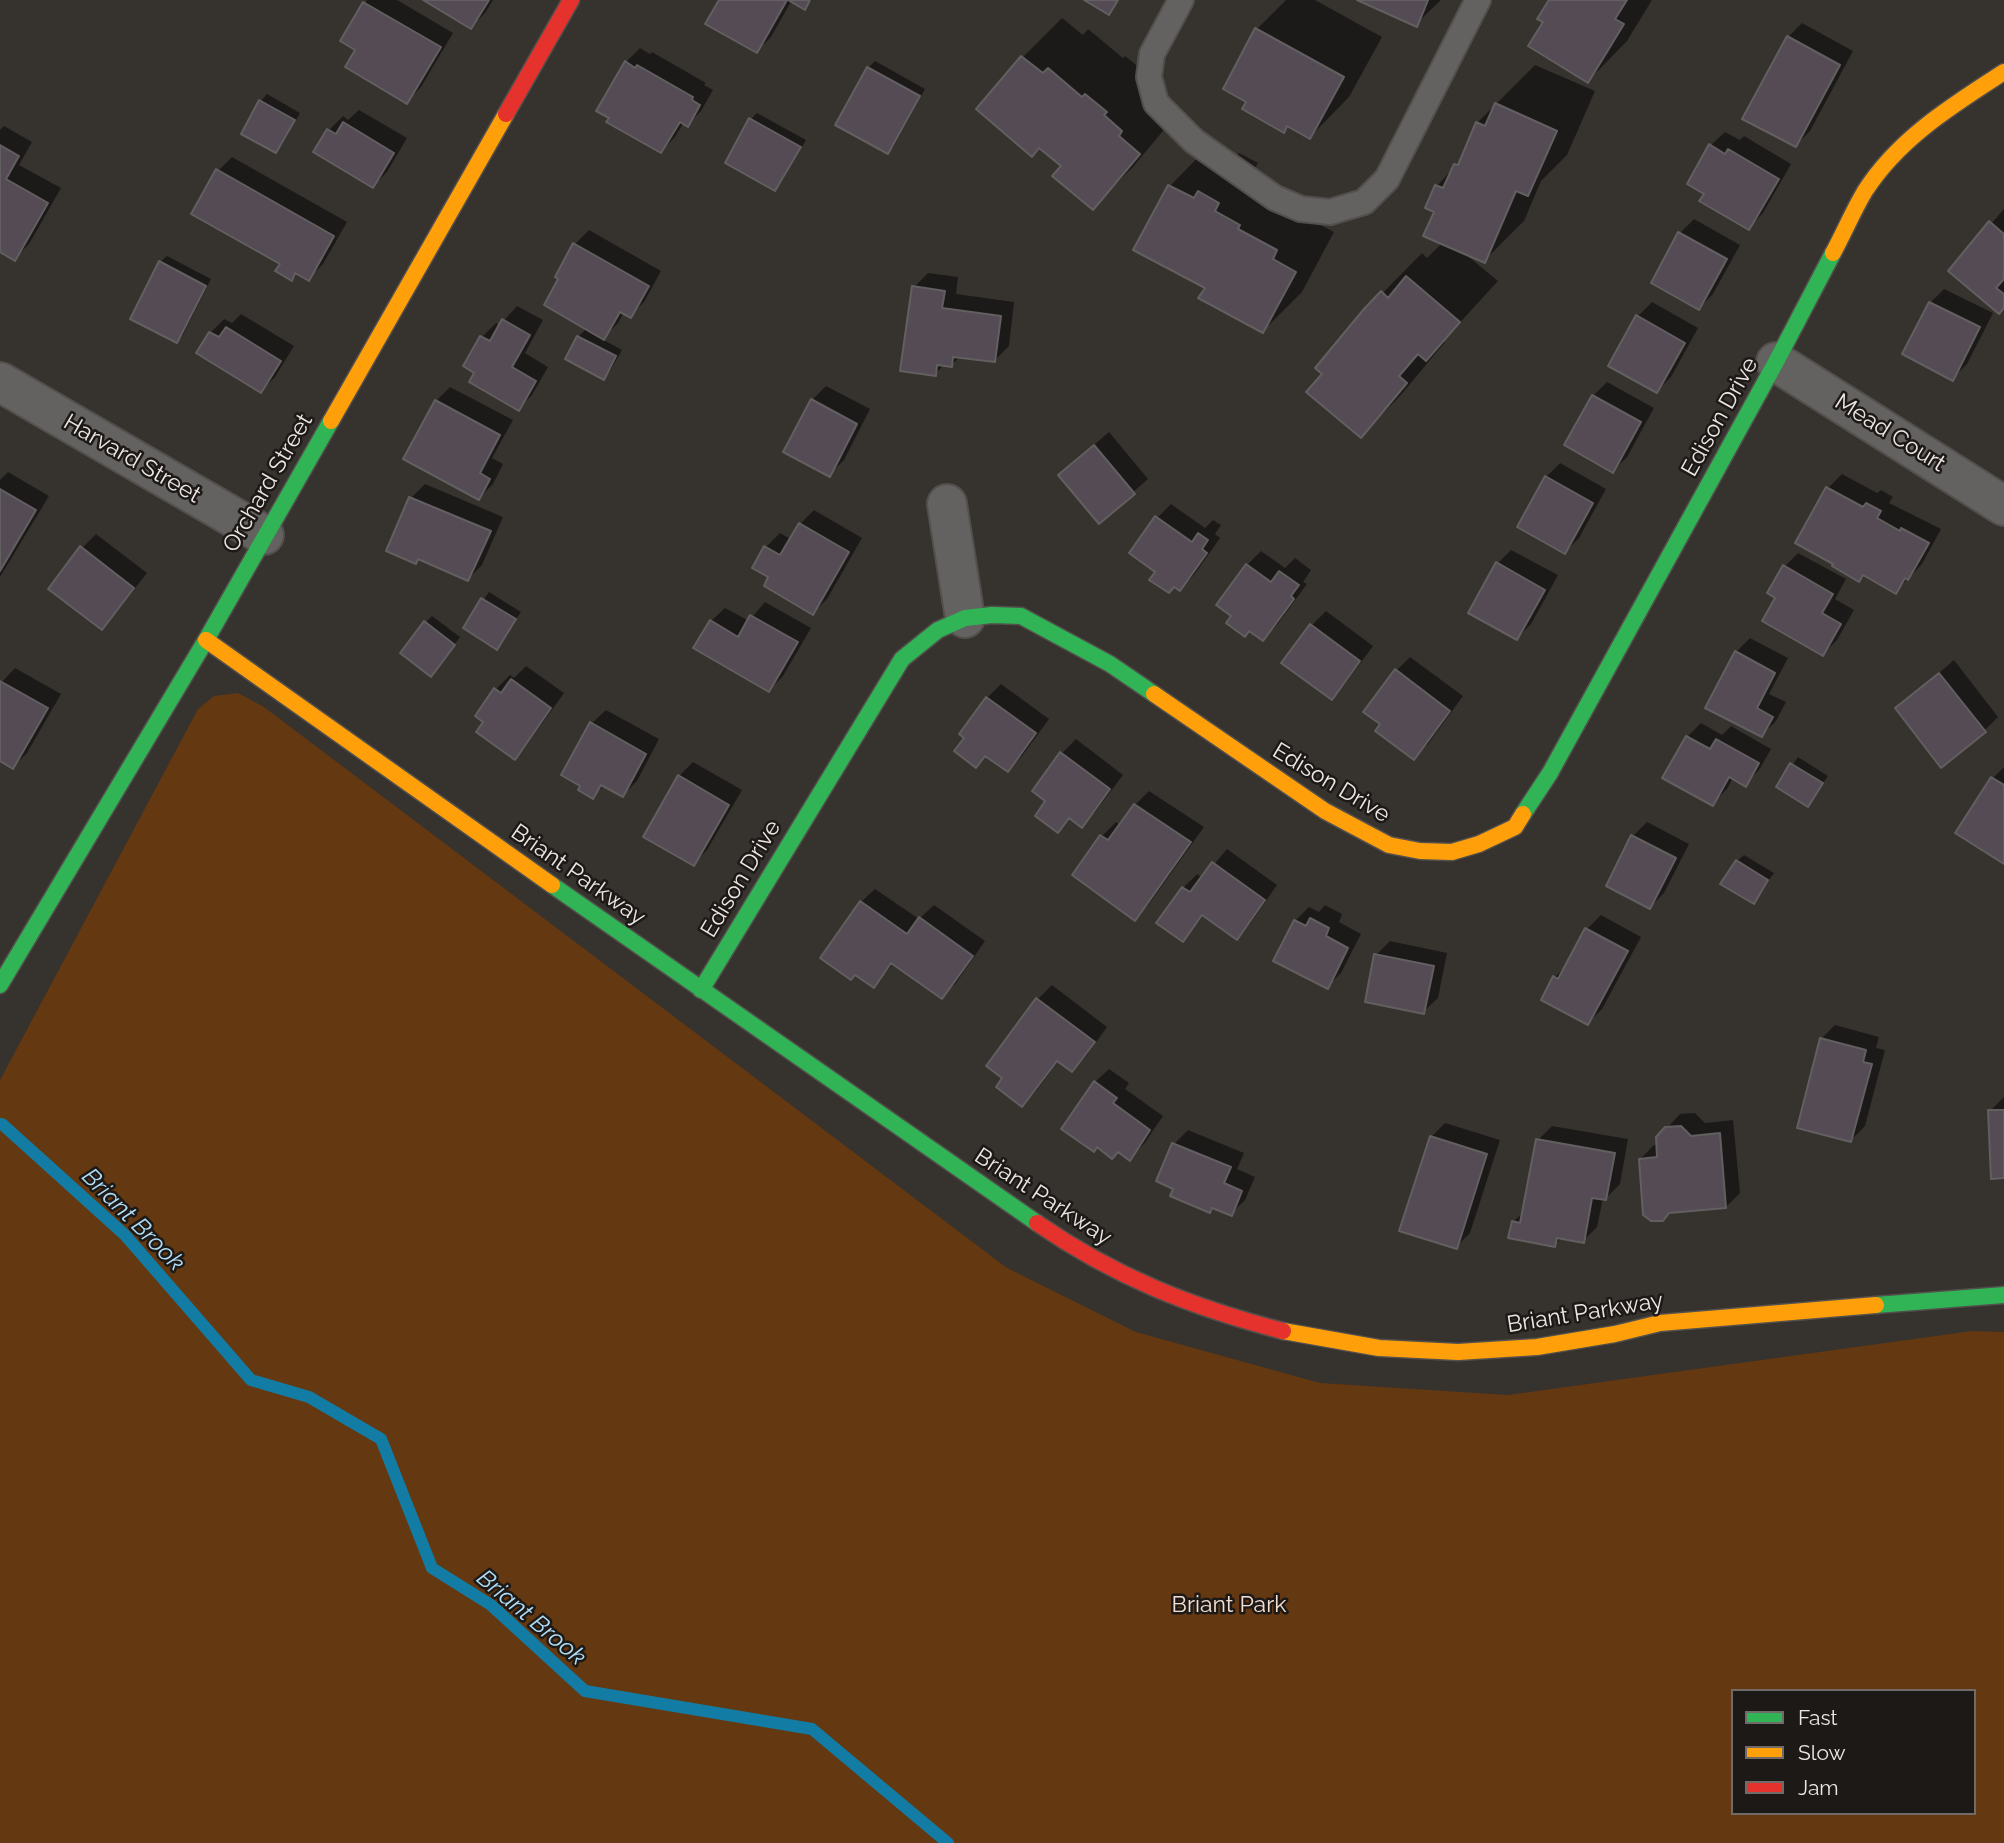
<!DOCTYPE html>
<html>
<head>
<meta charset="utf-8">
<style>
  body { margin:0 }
  #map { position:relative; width:2004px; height:1843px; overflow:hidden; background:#36322e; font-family:Raleway,sans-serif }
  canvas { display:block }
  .legend { position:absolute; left:1731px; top:1689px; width:245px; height:126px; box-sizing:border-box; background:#1d1917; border:2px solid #706b69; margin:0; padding:9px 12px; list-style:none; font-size:21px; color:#ece6e3 }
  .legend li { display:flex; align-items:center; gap:14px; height:35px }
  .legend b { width:35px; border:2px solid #706b69 }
</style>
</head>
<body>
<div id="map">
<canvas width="2004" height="1843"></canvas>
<ul class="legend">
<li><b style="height:9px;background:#30b455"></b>Fast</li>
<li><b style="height:9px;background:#ff9f0a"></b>Slow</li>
<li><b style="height:9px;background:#e5322d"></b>Jam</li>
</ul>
</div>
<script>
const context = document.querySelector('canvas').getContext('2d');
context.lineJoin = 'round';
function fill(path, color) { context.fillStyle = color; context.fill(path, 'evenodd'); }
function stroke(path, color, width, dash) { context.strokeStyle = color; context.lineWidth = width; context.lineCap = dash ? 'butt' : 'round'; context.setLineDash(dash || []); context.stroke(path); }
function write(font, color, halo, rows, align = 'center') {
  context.font = font + ' Raleway,sans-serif'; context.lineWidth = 5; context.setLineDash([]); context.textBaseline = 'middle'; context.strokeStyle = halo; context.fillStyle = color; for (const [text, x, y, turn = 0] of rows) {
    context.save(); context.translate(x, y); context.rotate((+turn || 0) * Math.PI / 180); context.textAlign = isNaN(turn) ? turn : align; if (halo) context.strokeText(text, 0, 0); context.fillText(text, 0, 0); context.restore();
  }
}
const green = new Path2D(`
  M238 693 264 707 1007 1268 1136 1332 1320 1383 1508 1395 1972 1331 2004 1332V1843H0V1080L198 709 214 696ZM1733 1691H1974V1813H1733Z`);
const shadow = new Path2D(`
  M367 0H397L453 33 421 87 407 101 357 49 343 40Z
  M426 0H493L485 13 471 27Z
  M721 0H812L804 7 792 0 771 37 757 51Z
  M1286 0H1315L1382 37 1349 97 1310 137 1290 125 1284 131 1248 101 1257 29Z
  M1361 0H1441L1416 24Z
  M1551 0H1652L1627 41 1588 81 1545 22Z
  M1062 18 1083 35 1088 29 1123 58 1125 56 1145 72 1178 113 1132 168 1093 207 1063 166 1040 146 979 109 1023 57Z
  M1802 23 1853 51 1810 131 1796 145 1788 37Z
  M640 48 650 54 652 52 706 83 704 85 713 90 701 111 687 125 684 122 675 137 661 151 626 62Z
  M875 61 925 89 894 146 888 152 868 68Z
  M1535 65 1595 91 1567 155 1541 181 1524 221 1484 261 1464 253 1498 281 1443 341 1445 342 1400 396 1361 436 1324 373 1366 310 1422 253 1427 258 1442 243 1436 211 1437 186 1462 158 1477 123Z
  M267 94 300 113 282 145 276 151 261 101Z
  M359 110 407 138 387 172 373 186 329 130 343 116 348 120Z
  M757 113 806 140 781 183 775 189 751 119Z
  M4 126 32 142 19 165 61 188 29 244 15 258 0 250V130Z
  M1725 132 1740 140 1744 136 1791 164 1763 213 1749 227 1706 193 1711 145Z
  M1209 146 1232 159 1239 153 1258 163 1253 171 1311 220 1334 232 1302 292 1263 331 1207 287 1135 249 1170 186Z
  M232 157 347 222 323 264 309 278 298 272 291 279 218 171Z
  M2004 209V307L1950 271Z
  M1694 219 1740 245 1713 294 1699 308 1653 282 1680 233Z
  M589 230 661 271 644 302 630 316 624 312 618 323 602 339 622 350 610 371 604 378 578 337 587 328 575 244Z
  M167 256 211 279 183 335 177 341 160 262Z
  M928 273 958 277 956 294 1014 302 1009 346 995 360 961 356 951 365 945 364 935 374 914 287Z
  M1944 289 1993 313 1967 364 1953 378 1930 303Z
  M1652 302 1698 328 1671 377 1657 391 1638 316Z
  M517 306 543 320 525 353 548 367 532 395 518 409 477 372 465 366 482 337 496 323 500 325Z
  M241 314 294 346 275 377 261 391 198 352 210 333 224 319 232 323Z
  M1607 382 1654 408 1627 457 1613 471 1593 396Z
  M826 386 870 409 844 460 830 474 812 400Z
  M450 387 513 420 492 458 503 464 493 484 479 498 405 458 436 401Z
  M1109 432 1148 479 1099 522 1074 462Z
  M1560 463 1606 489 1579 538 1565 552 1546 477Z
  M8 472 49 496 0 577V480Z
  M1842 474 1877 493 1881 490 1893 497 1889 503 1941 529 1922 564 1896 591 1865 574 1859 579 1836 563 1798 542 1828 488Z
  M425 484 503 517 482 565 468 579 420 557 416 562 411 498Z
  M1171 504 1205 528 1213 520 1221 525 1215 534 1220 538 1194 575 1180 589 1157 518Z
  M814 510 862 538 827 599 813 613 771 577 766 547 780 533 791 539 800 524Z
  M96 534 147 573 115 614 102 628 82 548Z
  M1511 550 1558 575 1531 624 1517 638 1497 564Z
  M1261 551 1285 568 1295 558 1311 570 1303 582 1307 584 1277 625 1263 639 1233 616 1247 565Z
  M1798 553 1846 579 1835 599 1854 610 1837 640 1823 654 1777 597 1784 567Z
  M489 592 521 612 497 647 465 627Z
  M765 602 811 628 783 676 769 690 711 621 725 608 749 621Z
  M1326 611 1373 646 1345 684 1331 698 1284 663 1312 625Z
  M432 616 460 637 437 668 426 622Z
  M1750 638 1788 658 1769 694 1786 702 1776 721 1762 735 1736 652Z
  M1410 657 1463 696 1428 744 1414 757 1383 724 1396 671Z
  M1954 660 1998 717 1984 731 1897 709Z
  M526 666 564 693 528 743 514 757 485 722 496 689 510 675 514 678Z
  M15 668 61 694 27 753 13 767 0 759V684Z
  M1001 684 1049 719 1022 756 1008 770 987 755 976 765 967 738 961 734 987 698Z
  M606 710 659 739 637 781 623 795 604 785 593 797 592 723Z
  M1701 723 1722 735 1731 726 1771 749 1759 770 1745 784 1733 778 1727 789 1713 803 1687 737Z
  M1076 739 1123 775 1095 812 1082 826 1071 818 1058 830 1048 801 1034 791 1062 753Z
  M1798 757 1828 776 1808 805 1778 787Z
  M693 762 742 790 707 850 693 864 679 776Z
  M2004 767V862L1958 832 1993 778Z
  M1149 791 1204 827 1149 904 1135 918 1102 836 1116 822 1121 826 1135 805Z
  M1647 822 1689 844 1664 893 1650 907 1633 836Z
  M1227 849 1277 885 1250 924 1236 938 1204 915 1182 940 1159 923 1183 888 1197 874 1203 878Z
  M1744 855 1774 873 1753 902 1737 861Z
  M875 889 919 919 934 905 985 941 956 983 942 997 894 963 874 985 861 902Z
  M1325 905 1342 914 1339 922 1361 934 1341 973 1327 987 1295 921 1309 907 1319 912Z
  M1601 915 1641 937 1602 1009 1588 1023 1555 977 1567 965 1587 929Z
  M1390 941 1447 953 1438 998 1423 1012 1376 955Z
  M1052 985 1107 1027 1086 1056 1072 1070 1059 1060 1036 1091 1022 1105 1005 1078 989 1066 1038 999Z
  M1835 1025 1879 1037 1876 1048 1885 1050 1865 1126 1851 1140 1821 1039Z
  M1109 1069 1129 1083 1125 1089 1163 1116 1144 1144 1130 1158 1118 1150 1095 1082Z
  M2004 1097V1177L1990 1111Z
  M1695 1113 1705 1123 1733 1120 1740 1193 1726 1207 1640 1159 1654 1145H1658L1666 1129 1680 1114Z
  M1445 1123 1500 1140 1470 1233 1456 1247 1431 1137Z
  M1552 1126 1628 1139 1620 1184 1606 1198H1603L1597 1227 1583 1241 1562 1237 1555 1245 1513 1222 1525 1211 1538 1140Z
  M1188 1130 1244 1153 1237 1169 1255 1177 1245 1200 1231 1214 1213 1207 1210 1211 1175 1188 1174 1144Z`);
const stream = new Path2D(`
  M2 1124 125 1235 251 1380 309 1397 381 1439 432 1568 491 1605 585 1691 812 1729 948 1843`);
const building = new Path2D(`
  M423 0H489L471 29Z
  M719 0H787L757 53 705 24Z
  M788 0H810L805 10Z
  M1084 0H1118L1109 15Z
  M1357 0H1428L1417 27Z
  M1549 0H1627L1615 19 1624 24 1588 83 1528 46 1543 22 1537 19Z
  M363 2 441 47 407 104 345 67 355 50 340 41Z
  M1255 28 1344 77 1310 139 1287 126 1284 133 1242 109 1246 102 1223 89Z
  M1787 36 1840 65 1796 147 1742 119Z
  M1021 56 1043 73 1048 68 1082 97 1085 94 1107 112 1104 115 1122 131 1119 136 1140 154 1093 210 1052 176 1061 166 1039 148 1032 157 976 109Z
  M625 61 635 68 637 65 693 97 692 100 700 105 688 127 680 122 661 153 606 122 609 118 596 111Z
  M867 67 920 96 888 154 835 125Z
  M259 100 295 120 276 153 241 134Z
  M1495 103 1557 131 1528 196 1516 191 1485 263 1423 236 1434 212 1425 208 1435 185 1443 188 1454 164 1458 165 1476 122 1485 126Z
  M749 118 801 147 775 191 725 163Z
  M343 122 394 153 373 188 313 152 327 129 336 134Z
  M1709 144 1725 154 1728 149 1779 179 1749 230 1699 201 1704 194 1687 184Z
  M0 145 19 156 6 179 48 203 15 261 0 252Z
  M216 169 334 236 309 281 295 273 292 281 275 271 280 264 191 214Z
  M1168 185 1194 198 1198 191 1219 203 1215 211 1240 225 1238 229 1277 250 1273 259 1296 272 1263 333 1198 298 1205 288 1133 250Z
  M1989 221 2004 234V279L1996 288 2004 294V308L1999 314 1948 271Z
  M1678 232 1727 259 1699 310 1651 283Z
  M573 243 649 286 631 318 620 312 604 340 544 305 558 279 555 277Z
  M159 261 206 286 177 343 130 319Z
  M1406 276 1460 322 1426 361 1418 354 1399 376 1407 383 1361 438 1306 392 1322 374 1315 368 1364 309 1381 291 1388 298Z
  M912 286 945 291 942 308 1001 316 995 362 953 357 952 367 937 365 936 376 900 371Z
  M1929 302 1980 327 1953 381 1902 354Z
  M1636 315 1685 343 1657 393 1608 366Z
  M502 319 530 335 512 367 536 381 519 411 469 382 474 373 463 366 480 336 490 341Z
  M226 327 281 361 261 393 196 353 209 332 219 337Z
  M577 336 616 356 604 380 565 359Z
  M1592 395 1641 422 1613 473 1564 445Z
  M811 399 857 424 830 477 783 452Z
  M435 400 500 435 480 473 490 479 479 500 403 459Z
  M1094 445 1135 494 1099 524 1058 475Z
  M1545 476 1593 503 1565 554 1517 527Z
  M1826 487 1863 507 1866 503 1881 511 1877 518 1900 531 1901 528 1929 543 1908 580 1905 578 1896 594 1863 575 1859 582 1832 566 1833 564 1795 543Z
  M0 489 36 510 0 571Z
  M409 497 491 531 468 581 418 559 416 564 386 551Z
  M1155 516 1192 542 1198 533 1208 540 1202 549 1207 553 1180 591 1174 587 1169 593 1149 580 1155 572 1129 553Z
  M799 523 849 552 813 615 764 586 768 577 752 568 764 546 780 555Z
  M80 546 134 588 102 630 48 589Z
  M1496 562 1545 590 1517 640 1468 613Z
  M1246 564 1271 582 1279 571 1299 585 1291 596 1294 599 1263 641 1249 631 1245 637 1226 623 1231 616 1216 605Z
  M1783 565 1833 594 1822 613 1841 624 1823 656 1762 621 1775 598 1767 593Z
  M481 598 516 619 497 650 463 628Z
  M750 615 798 642 769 692 693 648 710 620 738 637Z
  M424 621 455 645 431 677 400 653Z
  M1310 624 1360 661 1332 700 1281 663Z
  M1735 651 1775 673 1757 708 1773 717 1762 737 1705 708Z
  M1395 669 1450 711 1414 760 1375 731 1380 724 1363 712Z
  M1939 673 1986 732 1941 768 1895 708Z
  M511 679 551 708 515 760 476 732 483 722 475 716 494 688 501 693Z
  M0 681 48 708 13 769 0 761Z
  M986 697 1036 733 1008 772 985 756 976 768 954 751 964 738 959 734Z
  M590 722 646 754 623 797 601 785 593 799 578 790 580 786 561 775Z
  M1686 736 1710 749 1716 739 1759 763 1746 787 1729 777 1713 806 1662 778Z
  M1060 752 1110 789 1082 828 1069 818 1058 833 1035 816 1045 801 1032 791Z
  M1790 763 1823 783 1808 807 1776 787Z
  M678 775 729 805 694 866 643 837Z
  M1991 777 2004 785V864L1955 833Z
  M1134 804 1191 842 1135 921 1072 875 1100 835 1108 840Z
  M1631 835 1676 858 1650 909 1606 886Z
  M1736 860 1768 880 1754 904 1720 884Z
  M1212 862 1265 900 1237 940 1202 915 1183 942 1156 923 1182 887 1190 892Z
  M860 901 907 934 919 917 973 956 942 999 891 963 874 988 855 975 851 980 820 958Z
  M1310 918 1329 928 1326 936 1348 948 1328 989 1273 961 1294 920 1306 926Z
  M1585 928 1628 951 1588 1025 1541 1000 1553 976 1558 979Z
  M1374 954 1434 966 1424 1014 1365 1002Z
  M1036 998 1095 1042 1072 1072 1057 1061 1022 1107 996 1087 1002 1078 986 1066Z
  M1820 1038 1866 1050 1863 1062 1872 1064 1851 1142 1797 1128Z
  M1094 1081 1117 1098 1113 1103 1150 1130 1130 1161 1118 1152 1112 1159 1097 1147 1094 1152 1061 1129Z
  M1988 1110H2004V1178L1991 1179Z
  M1681 1126 1691 1136 1720 1133 1726 1208 1669 1213 1663 1221H1651L1643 1215 1639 1159 1657 1157 1656 1137 1665 1127Z
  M1430 1136 1487 1154 1457 1249 1399 1231Z
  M1536 1139 1615 1153 1606 1200 1592 1198 1584 1243 1557 1238 1555 1247 1508 1238 1512 1221 1520 1223Z
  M1172 1143 1231 1167 1224 1183 1242 1191 1232 1216 1212 1208 1210 1213 1170 1196 1173 1189 1156 1181Z`);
const lane = new Path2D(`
  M1181 0 1152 54 1149 77 1156 103 1194 141 1275 198 1301 209 1330 212 1364 202 1387 179 1478 0`);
const street = new Path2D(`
  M1776 362 2004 506
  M0 382 264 535
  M947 504 965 618`);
const fast = new Path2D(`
  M1523 814 1550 773 1776 362 1833 253
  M552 885 1037 1223
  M0 985 206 640 331 421
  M701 990 902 659 938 630 965 618 992 615 1021 616 1110 664 1154 694
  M1876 1305 2004 1295`);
const slow = new Path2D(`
  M1833 253C1844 233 1853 211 1865 191 1899 138 1953 105 2004 72
  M331 421 506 114
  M206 640 552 885
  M1154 694 1325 811 1389 845 1420 851 1452 852 1479 844 1515 827 1523 814
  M1283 1331 1379 1348 1458 1352 1537 1347 1615 1334 1660 1323 1876 1305`);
const jam = new Path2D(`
  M506 114 571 0
  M1037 1223C1115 1277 1191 1307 1283 1331`);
const streetNames = [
  ["Edison Drive",1720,417,-61],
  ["Mead Court",1890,433,32],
  ["Harvard Street",132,459,30],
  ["Orchard Street",268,483,-60],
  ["Edison Drive",1331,783,31],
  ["Briant Parkway",578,875,35],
  ["Edison Drive",741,879,-59],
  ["Briant Parkway",1043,1197,33],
  ["Briant Parkway",1585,1313,-9]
];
const parkNames = [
  ["Briant Park",1229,1605]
];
const waterNames = [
  ["Briant Brook",133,1220,45],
  ["Briant Brook",531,1618,40]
];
fill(green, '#643811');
fill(shadow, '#0007');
stroke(stream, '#137ca5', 12);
fill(building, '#544b55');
stroke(building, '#625f60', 2);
stroke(lane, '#524f4c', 28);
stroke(street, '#524f4c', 42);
stroke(fast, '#524f4c', 19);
stroke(slow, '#524f4c', 19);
stroke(jam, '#524f4c', 19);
stroke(lane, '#636261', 24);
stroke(street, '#636261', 38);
stroke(fast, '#30b455', 16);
stroke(slow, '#ff9f0a', 16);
stroke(jam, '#e5322d', 16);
write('23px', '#ece6e3', '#1d1917', streetNames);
write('23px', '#f3ded1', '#1d1917', parkNames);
write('italic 24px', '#b0ddf6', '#1d1917', waterNames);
</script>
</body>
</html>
